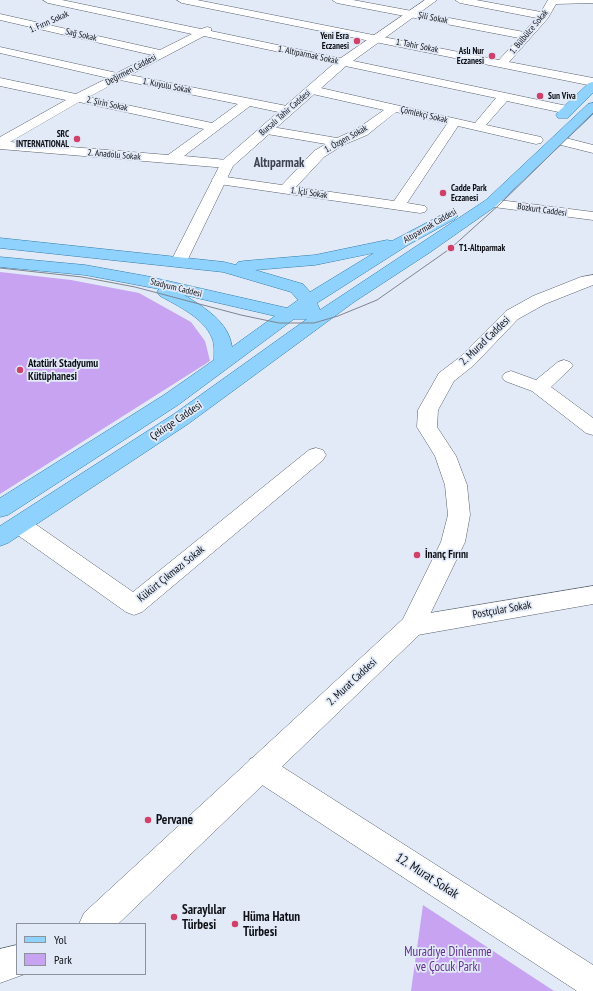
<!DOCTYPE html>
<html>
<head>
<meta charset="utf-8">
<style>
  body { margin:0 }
  #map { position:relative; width:593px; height:991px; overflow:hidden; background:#e2eaf8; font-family:"PT Sans Narrow",sans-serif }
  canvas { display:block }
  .legend { position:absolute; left:16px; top:923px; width:130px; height:52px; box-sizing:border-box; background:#e2eaf8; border:1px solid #8d939d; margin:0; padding:5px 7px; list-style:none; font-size:12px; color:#0e1015 }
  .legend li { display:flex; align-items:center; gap:8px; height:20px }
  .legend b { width:20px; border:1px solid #8d939d }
</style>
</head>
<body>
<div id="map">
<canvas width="593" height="991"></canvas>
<ul class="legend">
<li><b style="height:5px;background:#8ed2fd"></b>Yol</li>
<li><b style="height:11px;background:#c7a3f2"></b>Park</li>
</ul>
</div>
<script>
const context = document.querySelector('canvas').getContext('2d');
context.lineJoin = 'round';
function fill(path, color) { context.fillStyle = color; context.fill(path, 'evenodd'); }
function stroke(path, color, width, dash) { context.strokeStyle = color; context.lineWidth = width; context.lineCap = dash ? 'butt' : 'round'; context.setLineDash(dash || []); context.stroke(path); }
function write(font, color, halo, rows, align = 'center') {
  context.font = font + ' "PT Sans Narrow",sans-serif'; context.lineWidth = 3.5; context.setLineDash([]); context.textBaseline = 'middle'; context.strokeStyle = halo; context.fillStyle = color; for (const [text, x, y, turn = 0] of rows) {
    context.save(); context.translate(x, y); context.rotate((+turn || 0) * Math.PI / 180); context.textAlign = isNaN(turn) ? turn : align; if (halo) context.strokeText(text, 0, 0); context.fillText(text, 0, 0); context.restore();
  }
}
const green = new Path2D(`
  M0 272 71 280 139 293 191 322 205 341 210 361 0 494Z
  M423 905 554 991H411Z`);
const street = new Path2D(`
  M43 0H62L201 29 207 27 211 28V31L572 107 574 110 572 113 568 114 507 101 486 125 541 137 543 140 541 143 536 144 458 126 407 203 425 206 427 209 425 212 420 213 219 184 214 183 212 180 214 177 219 176 282 185 314 151 326 144 261 133 260 130 261 127 266 126 337 138 357 129 384 110 308 93 306 90 308 87 312 86 475 123 496 98 204 36 130 75 292 107 294 110 292 113 288 114 250 106 184 156 227 160 232 161 234 164 232 167 227 168 0 149V137L66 100 0 86V78L76 94 108 78 0 53V47L117 73 152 55 0 20V14L160 50 192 34 48 3ZM120 80 238 104 212 123 89 97ZM79 102 204 129 168 155 10 142ZM396 112 447 124 394 201 296 187 324 157 343 145 367 135Z
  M177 0H197L499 60 519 38 337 3 332 0H353L524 32 537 18 460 3 455 0H476L541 12 548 0H593V3L556 4 548 18 509 62 593 78V86L182 3Z
  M558 136 593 145V153L553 143 551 140 553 137Z
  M491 199 593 212V220L486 206 484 203 486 200Z
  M564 360 570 362 573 366 551 387 593 418V435L586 433 532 391 505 381 502 377 505 373 511 371 536 380 558 362Z
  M316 448 323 450 326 455 323 460 142 612 134 615 126 612 12 531 9 525 12 519 20 517 28 519 133 592 309 450Z
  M593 586V604L412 636 404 633 400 626 404 619 412 616Z
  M260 755 270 759 593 965V991H577L250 777 246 768 250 759Z`);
const secondary = new Path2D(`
  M425 0H437L346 66 233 166 187 261 185 265 179 266 173 265 171 261 222 161 338 60Z
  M593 275V285L545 304 518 319 474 365 454 381 438 410 437 427 456 456 467 485 470 515 465 542 421 633 118 924H79L84 913 403 619 441 542 448 515 445 485 435 456 417 427 418 410 439 373 460 357 506 311 533 296 581 277Z
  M17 945V974H25L0 983V949Z`);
const primary = new Path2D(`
  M593 82V93L568 118H558L556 115 558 112 589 83Z
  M593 103V114L496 206 429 253 354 302 188 424 8 543 0 546V526L174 414 307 319H294L178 405 8 515 0 517V498L164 395 214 360C214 353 215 345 212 338 204 318 178 306 160 296L157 292 159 289 85 275 0 267V257L85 265 146 276 287 308 298 300 291 292 223 272 0 248V238L224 262 236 265 238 262 244 261 315 255 387 240 392 241 445 213 450 211 455 213 458 216 455 219 408 245 317 303 320 310 486 200 588 104ZM374 253 310 292 303 284 255 270 315 265ZM184 295 275 316 232 347C229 322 204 307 184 295Z`);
const tram = new Path2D(`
  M0 268 82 277 135 287 241 315 279 323H314L338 316 377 300 451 248 500 204 593 113`);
const markers = [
  [357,41,4,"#d04169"],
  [492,56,4,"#d04169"],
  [540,96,4,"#d04169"],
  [77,139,4,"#d04169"],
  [443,193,4,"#d04169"],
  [451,248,4,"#d04169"],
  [20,370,4,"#d04169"],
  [417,555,4,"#d04169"],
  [148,820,4,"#d04169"],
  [174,917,4,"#d04169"],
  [235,924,4,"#d04169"]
];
const farStreetnames = [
  ["Şili Sokak",433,18,11],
  ["1. Fırın Sokak",49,22,-24],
  ["1. Bülbülce Sokak",529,32,-50],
  ["Sağ Sokak",81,35,13],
  ["1. Tahir Sokak",417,46,11],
  ["1. Altıparmak Sokak",308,55,12],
  ["Değirmen Caddesi",131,70,-28],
  ["1. Kuyulu Sokak",167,86,11],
  ["2. Şirin Sokak",107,104,12],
  ["Bursalı Tahir Caddesi",285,113,-41],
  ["Çömlekçi Sokak",424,115,13],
  ["1. Özgen Sokak",346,139,-29],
  ["2. Anadolu Sokak",114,155,5],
  ["1. İçli Sokak",309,193,8],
  ["Bozkurt Caddesi",542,210,8],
  ["Altıparmak Caddesi",430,226,-30],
  ["Stadyum Caddesi",176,288,14]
];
const farPoinames = [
  ["Yeni Esra",349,36],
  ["Eczanesi",349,46],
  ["Aslı Nur",484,51],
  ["Eczanesi",484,61],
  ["Sun Viva",548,96,"left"],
  ["SRC",69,134],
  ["INTERNATIONAL",69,144],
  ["Cadde Park",451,188,"left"],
  ["Eczanesi",451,198,"left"],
  ["T1-Altıparmak",459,248,"left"]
];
const streetNames = [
  ["2. Murad Caddesi",485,341,-44],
  ["Çekirge Caddesi",176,421,-34],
  ["Kükürt Çıkmazı Sokak",171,574,-39],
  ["Postçular Sokak",502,610,-10],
  ["2. Murat Caddesi",352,682,-43]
];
const poiNames = [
  ["Atatürk Stadyumu",28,364],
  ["Kütüphanesi",28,377],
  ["İnanç Fırını",425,555]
];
const farDistrictnames = [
  ["Altıparmak",279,163]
];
const nearPoinames = [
  ["Pervane",156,820],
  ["Saraylılar",182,910],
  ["Türbesi",182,925],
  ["Hüma Hatun",243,917],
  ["Türbesi",243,932]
];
const nearStreetnames = [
  ["12. Murat Sokak",427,876,33]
];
const nearParknames = [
  ["Muradiye Dinlenme",448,952],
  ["ve Çocuk Parkı",448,967]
];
fill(green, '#c7a3f2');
stroke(street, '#59606b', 1);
stroke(secondary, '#59606b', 1);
stroke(primary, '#307bab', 1);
fill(street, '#fff');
fill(secondary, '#fff');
fill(primary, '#8ed2fd');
stroke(tram, '#7f848e', 1);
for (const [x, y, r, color] of markers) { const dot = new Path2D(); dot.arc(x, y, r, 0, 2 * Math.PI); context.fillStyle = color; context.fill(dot); stroke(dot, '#e2eaf8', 1.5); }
write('9px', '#0e1015', '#e2eaf8', farStreetnames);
write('bold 9px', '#0e1015', '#e2eaf8', farPoinames, 'right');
write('11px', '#0e1015', '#e2eaf8', streetNames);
write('bold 11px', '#0e1015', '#e2eaf8', poiNames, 'left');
write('bold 13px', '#3d444f', '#e2eaf8', farDistrictnames);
write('bold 13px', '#0e1015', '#e2eaf8', nearPoinames, 'left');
write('13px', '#0e1015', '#e2eaf8', nearStreetnames);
write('13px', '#623091', '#e2eaf8', nearParknames);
</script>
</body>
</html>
